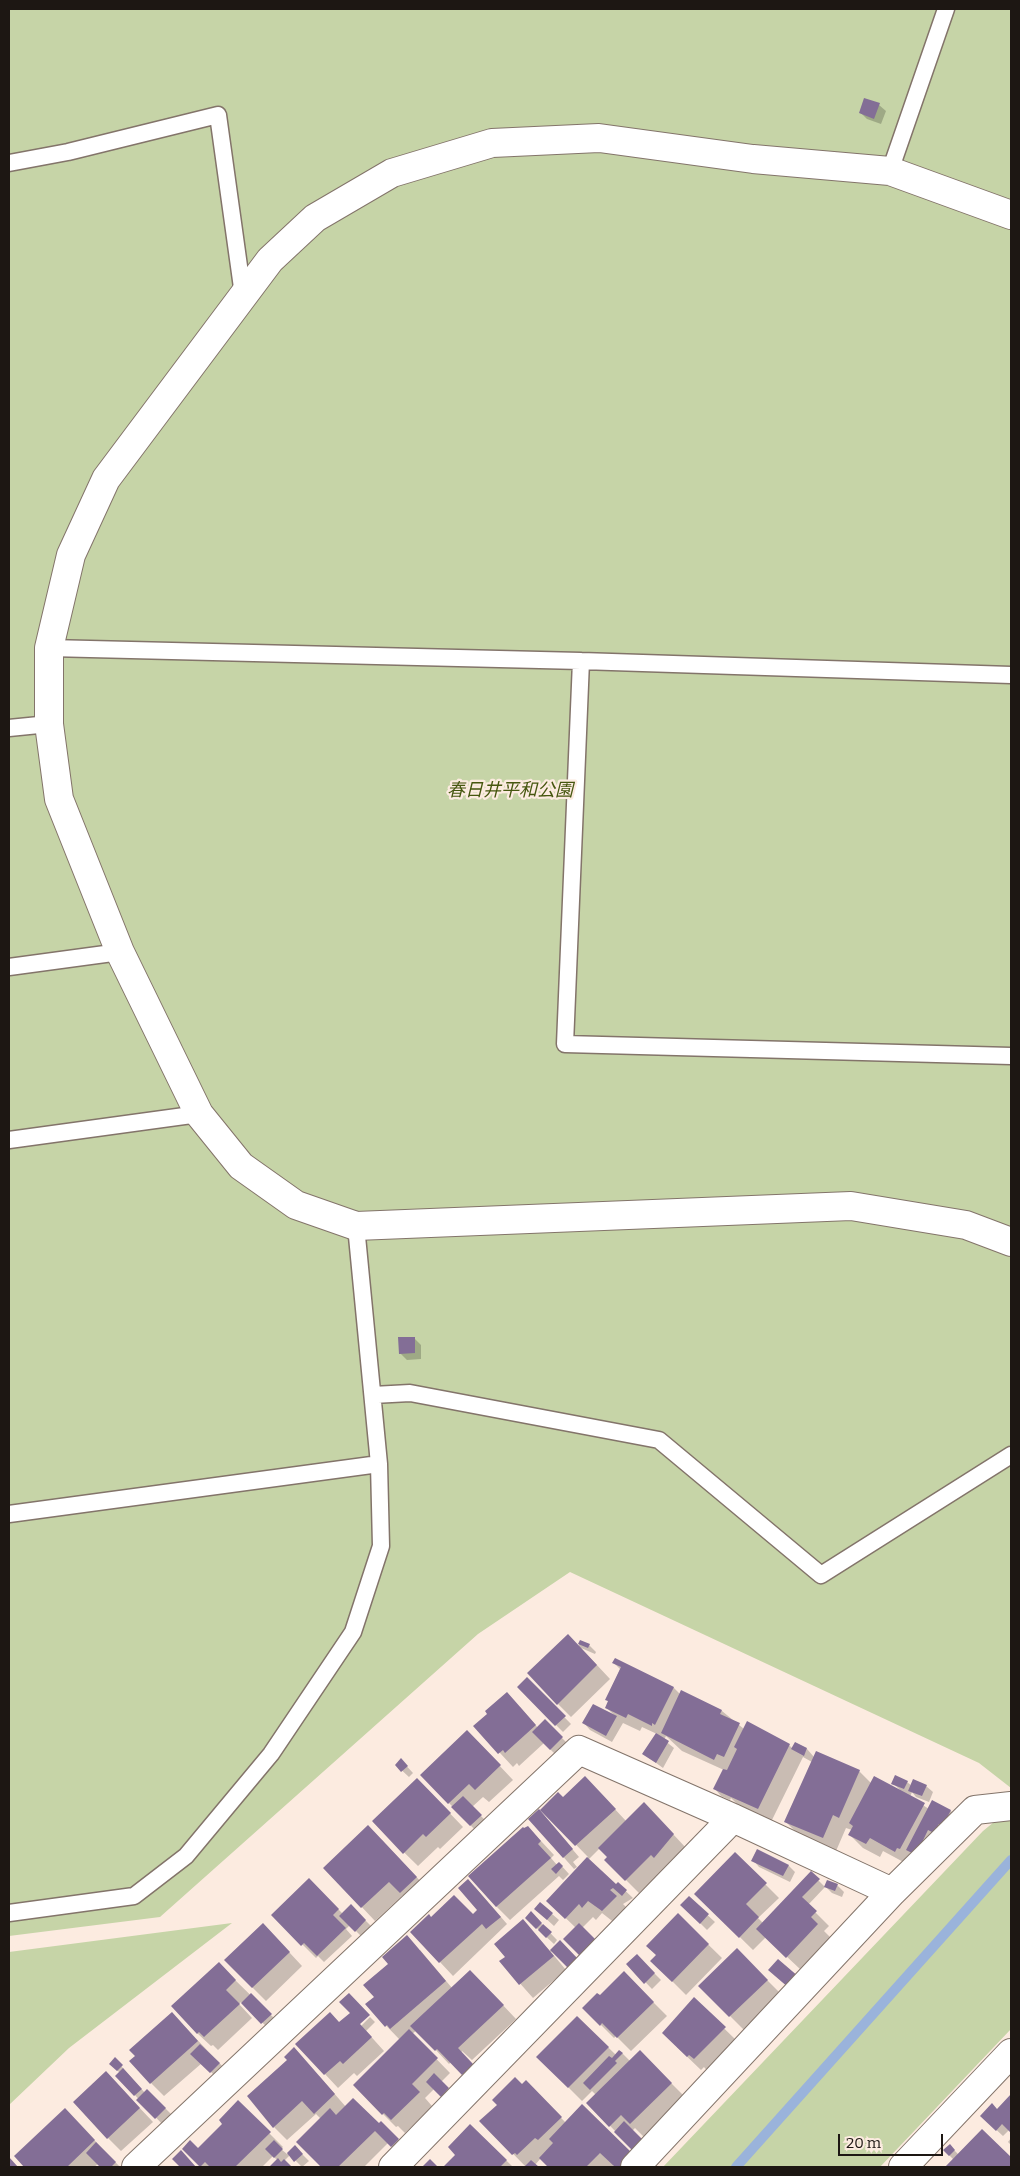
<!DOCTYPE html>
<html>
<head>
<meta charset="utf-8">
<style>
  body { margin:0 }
  #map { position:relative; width:1020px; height:2176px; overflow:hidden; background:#fcebe0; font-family:Bitter,serif }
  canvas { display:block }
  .frame { position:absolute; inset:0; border:10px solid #1d1713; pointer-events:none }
  .scale { position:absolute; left:838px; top:2134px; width:105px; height:22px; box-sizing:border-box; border:2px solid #1d1713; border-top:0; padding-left:6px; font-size:15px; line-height:18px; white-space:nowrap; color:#1d1713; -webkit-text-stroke:4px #fcebe0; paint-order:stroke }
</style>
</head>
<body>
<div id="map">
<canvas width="1020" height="2176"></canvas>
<div class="frame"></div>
<div class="scale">20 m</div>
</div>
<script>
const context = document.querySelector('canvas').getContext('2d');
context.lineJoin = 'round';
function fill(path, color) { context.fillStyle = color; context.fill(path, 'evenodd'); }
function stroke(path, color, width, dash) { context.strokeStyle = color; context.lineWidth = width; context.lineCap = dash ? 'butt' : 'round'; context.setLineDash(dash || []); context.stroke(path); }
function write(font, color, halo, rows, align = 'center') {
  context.font = font + ' Bitter,"Noto Sans JP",serif'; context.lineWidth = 4.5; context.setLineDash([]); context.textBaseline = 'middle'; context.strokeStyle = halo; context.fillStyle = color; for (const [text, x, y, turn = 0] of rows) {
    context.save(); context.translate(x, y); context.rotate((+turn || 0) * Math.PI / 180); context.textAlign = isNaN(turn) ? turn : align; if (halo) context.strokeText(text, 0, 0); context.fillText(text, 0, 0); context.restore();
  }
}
const green = new Path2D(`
  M9 9H1011V1788L979 1763 570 1572 478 1634 160 1917 9 1936Z
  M1005 1813 1011 1818V2029L880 2167H663L983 1831Z
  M232 1923 69 2048 9 2105V1952Z`);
const shadow = new Path2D(`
  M879 105 886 111 881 124 867 119 860 112Z
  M414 1338 421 1345V1359L407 1360 400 1353Z
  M580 1642 589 1645 596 1652 595 1654 581 1648 610 1679 571 1717 558 1704Z
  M615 1659 674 1688 680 1694 722 1711 744 1729 789 1745 793 1749 795 1744 807 1749 814 1757 859 1771 872 1784 900 1790 893 1783 907 1782 912 1786H926L933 1792 929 1802 916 1797 912 1792 910 1797 929 1809 933 1802 951 1811 957 1818 909 1865 883 1851 880 1857 863 1848 850 1835 852 1830 846 1828 836 1851 799 1835 786 1822 812 1762 803 1757 771 1822 739 1806 731 1798 730 1800 721 1796 715 1789 724 1770 682 1751 666 1736 664 1740 674 1748 663 1768 644 1754 657 1734 642 1727 640 1731 623 1723 612 1742 590 1730 584 1723 615 1716 606 1707 609 1702 607 1700 620 1669 614 1663Z
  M527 1679 571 1724 563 1732 518 1687Z
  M520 1707 538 1728 545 1721 569 1745 557 1756 544 1743 519 1766 517 1763 513 1767 475 1726 489 1714Z
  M481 1746 513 1780 489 1802 483 1797 472 1807 487 1822 477 1832 449 1803Z
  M401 1760 413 1773 409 1777 396 1765Z
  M417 1779 463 1827 440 1849 438 1847 418 1866 373 1822Z
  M598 1791 626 1821 657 1817 687 1849 668 1871 665 1868 639 1893 606 1860 609 1857 600 1848 588 1860 616 1886 618 1884 633 1898 623 1904 629 1910 616 1924 602 1913 596 1920 593 1917 582 1928H576L548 1901 588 1857 542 1810 563 1799Z
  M545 1817 579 1857 573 1862 577 1867 574 1869 530 1819Z
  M528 1827 554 1855 551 1858 557 1865 559 1863 569 1874 563 1880 559 1876 510 1920 496 1906Z
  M382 1840 423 1884 407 1899 403 1895 375 1921 325 1868Z
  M735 1854 779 1898 758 1918 763 1923 811 1873 825 1887 808 1905 829 1926 824 1931 831 1938 801 1970 766 1937 753 1950 696 1894Z
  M753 1860 789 1866 795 1872 790 1882 759 1867Z
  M309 1880 343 1914 351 1906 372 1927 362 1937 350 1925 346 1929 352 1936 324 1962 318 1956 316 1958 273 1915Z
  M837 1885 844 1892 842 1897 832 1893 826 1887Z
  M475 1887 507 1924 453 1976 412 1932 432 1918 473 1915 479 1910Z
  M689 1898 715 1922 707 1930 682 1905Z
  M531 1913 557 1940 554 1944 526 1918Z
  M552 1914 559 1920 554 1926 542 1915Z
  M678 1915 722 1958 686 1995 652 1961 657 1955Z
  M523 1921 550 1951 560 1942 551 1952 566 1970 533 1998 501 1962 507 1957Z
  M276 1938 302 1966 266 2001 252 1987Z
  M420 1950 452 1988 484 1985 516 2019 472 2060 462 2051 461 2053 479 2071 469 2081 451 2062 449 2064 417 2030 412 2034 450 2073 441 2082 455 2095 448 2102 434 2089 425 2098 432 2106 405 2133 398 2126 396 2127 354 2085 400 2040 374 2013 375 1997Z
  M737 1950 781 1994 744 2030 700 1986Z
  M637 1956 661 1980 652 1989 628 1964Z
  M624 1973 667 2016 631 2051 616 2036 614 2038 584 2008 600 1997Z
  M232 1977 277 2021 269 2029 241 2002 239 2004 252 2018 218 2050 213 2045 211 2046 197 2033Z
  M694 1999 738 2042 708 2072 704 2067 701 2070 677 2047Z
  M370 2017 375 2022 366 2031 384 2051 357 2076 354 2073 338 2088 297 2044 340 2023 359 2024 361 2026Z
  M577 2017 616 2055 620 2051 630 2061 640 2052 685 2097 644 2137 635 2128 632 2131 616 2132 588 2103 596 2095 592 2091 582 2101 538 2057Z
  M185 2027 226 2070 217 2078 202 2063 164 2096 151 2083 137 2056Z
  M115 2059 145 2093 147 2090 172 2115 163 2125 117 2076 120 2073 111 2064Z
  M319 2076 346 2107 382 2127V2124L404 2146 398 2153 388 2143 364 2167H323L298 2142 321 2119 316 2114 287 2140 274 2127Z
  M526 2082 566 2123 644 2167H616L614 2165 612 2167H550L541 2158 535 2165 537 2167H526L481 2121Z
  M119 2086 153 2122 121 2151 108 2138Z
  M1011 2096V2133L1009 2130 1003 2136 988 2122Z
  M238 2102 283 2147 281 2149 287 2154 295 2147 309 2161 302 2167 290 2155 284 2161 290 2167H271L277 2160 273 2156 262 2167H202L184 2149H198L224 2124Z
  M78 2123 120 2167H102L98 2164 94 2167H26L16 2156Z
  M470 2125 513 2167H445L457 2155Z
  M982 2131 1011 2159V2167H947L954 2160 945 2151 950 2146 959 2155Z
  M1011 2138V2145L1008 2142Z`);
const stream = new Path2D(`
  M736 2167 1011 1860`);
const building = new Path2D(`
  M864 98 880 103 874 119 859 113Z
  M398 1337H415V1353L399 1354Z
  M568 1634 597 1665 557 1705 527 1673Z
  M580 1640 590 1644 588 1648 578 1644Z
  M615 1658 674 1687 655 1725 652 1723V1726L628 1714 626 1718 605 1708 608 1701 605 1700 621 1667 612 1663Z
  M527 1677 566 1716 555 1726 517 1687Z
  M681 1690 722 1710 720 1714 740 1723 724 1757 717 1754 714 1760 661 1733Z
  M507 1692 536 1725 505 1753 503 1750 498 1754 473 1726 487 1714 485 1711Z
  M593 1704 617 1716 606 1736 582 1723Z
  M545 1719 563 1737 550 1750 532 1732Z
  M747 1721 790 1744 758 1809 713 1789 723 1769 727 1770 737 1749 734 1747Z
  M467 1730 501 1765 475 1790 469 1784 448 1804 420 1775Z
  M656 1733 669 1741 656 1763 642 1754Z
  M795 1742 807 1748 804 1756 791 1749Z
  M816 1751 860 1770 839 1818 833 1815 823 1838 784 1822Z
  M401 1758 408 1766 401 1772 395 1765Z
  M895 1775 908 1781 904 1789 891 1784Z
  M585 1776 616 1809 575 1846 540 1810 558 1792 563 1797Z
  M874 1776 925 1803 900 1849 897 1848 895 1852 870 1838 866 1844 848 1835 853 1826 849 1823Z
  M417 1778 451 1813 426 1837 423 1834 403 1854 372 1821Z
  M913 1779 927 1785 922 1796 908 1791Z
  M463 1796 482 1815 470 1826 451 1807Z
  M932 1800 951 1810 943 1826 939 1824 934 1833 928 1830 916 1855 906 1850Z
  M644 1802 674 1834 654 1858 651 1855 625 1881 604 1860 607 1857 598 1848Z
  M539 1809 573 1849 563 1858 528 1819Z
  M368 1825 417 1877 400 1893 389 1882 361 1908 323 1868Z
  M528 1826 541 1841 538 1844 551 1858 496 1907 468 1876 523 1827 524 1828Z
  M757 1849 789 1865 783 1876 751 1861Z
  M735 1852 767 1883 746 1904 759 1917 739 1938 694 1894Z
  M587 1857 616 1884 618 1882 627 1890 622 1896 613 1888 610 1890 617 1896 602 1911 588 1901 582 1908 579 1904 565 1919 546 1901Z
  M559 1862 563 1866 556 1874 551 1869Z
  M811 1871 820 1879 802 1897 817 1911 811 1917 818 1924 786 1958 756 1929Z
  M309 1878 339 1909 333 1915 346 1928 317 1956 304 1943 301 1946 271 1915Z
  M468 1879 501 1917 486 1929 482 1924 439 1963 410 1932 429 1914 431 1917 454 1895 477 1918 473 1914 477 1910 458 1888Z
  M827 1880 838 1884 835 1891 824 1887Z
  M689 1896 709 1914 700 1924 680 1905Z
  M540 1902 553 1913 547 1920 534 1909Z
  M351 1904 366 1920 355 1932 339 1916Z
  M531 1911 542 1923 536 1929 525 1918Z
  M678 1913 709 1944 672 1982 650 1961 656 1955 646 1946Z
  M523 1919 554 1956 519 1985 499 1961 505 1957 494 1944Z
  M263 1923 290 1952 252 1988 224 1960Z
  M579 1923 596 1940 580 1956 563 1939Z
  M543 1924 552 1932 546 1938 538 1930Z
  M407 1935 446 1981 390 2029 387 2025 385 2027 365 2004 374 1997 363 1985 388 1964 382 1957Z
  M560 1940 578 1959 568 1968 550 1950Z
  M737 1948 768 1980 729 2017 698 1986Z
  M637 1954 655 1973 644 1984 626 1964Z
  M778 1959 799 1977 789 1988 768 1970Z
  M219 1962 236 1980 226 1990 240 2004 204 2037 199 2032 197 2034 171 2006Z
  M470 1970 504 2005 458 2048 473 2064 462 2075 437 2049 435 2051 410 2026Z
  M624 1971 654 2002 617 2038 602 2023 600 2026 582 2008 597 1993 600 1995Z
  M251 1993 272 2014 261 2024 241 2003Z
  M349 1993 370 2015 360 2024 372 2037 343 2064 340 2061 324 2075 295 2044 330 2012 339 2022 350 2013 339 2002Z
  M694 1997 726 2027 694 2059 689 2055 687 2057 662 2033Z
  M172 2012 198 2041 150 2084 129 2061 135 2056 129 2050Z
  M577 2016 609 2047 568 2088 536 2057Z
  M409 2029 438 2058 412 2084 420 2092 391 2120 384 2113 382 2115 353 2085Z
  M200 2044 220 2063 210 2073 190 2054Z
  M294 2047 335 2094 314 2114 302 2101 273 2128 247 2096 287 2060 284 2057Z
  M619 2050 623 2053 615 2061 617 2063 590 2090 583 2083 609 2056 612 2058Z
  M640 2050 672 2083 630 2124 621 2115 609 2127 586 2103Z
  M115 2057 123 2065 117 2071 109 2064Z
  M123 2068 142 2089 134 2096 115 2076Z
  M106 2071 140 2108 107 2139 73 2102Z
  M434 2073 449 2088 441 2097 426 2082Z
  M515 2077 522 2084 526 2080 562 2117 538 2140 535 2138 517 2155 515 2153 512 2155 479 2121 497 2105 492 2100Z
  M147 2089 166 2108 155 2119 136 2100Z
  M1011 2094V2133L1002 2124 996 2131 980 2116 992 2103 997 2109Z
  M353 2098 379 2123 381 2121 399 2139 391 2147 375 2131 338 2167H321L296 2142 330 2108 336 2115Z
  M238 2100 271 2132 235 2167H210L205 2162 200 2167 182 2149 190 2140 198 2148 222 2124 219 2120Z
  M582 2104 632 2153 619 2167H615L600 2153 586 2167H548L539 2158 553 2143 549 2139Z
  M65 2108 95 2140 67 2167H24L14 2156Z
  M624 2121 644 2141 634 2152 614 2132Z
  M470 2124 507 2160 500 2167H443L455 2155 448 2147Z
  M982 2129 1011 2157V2167H945Z
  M274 2140 283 2149 274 2158 265 2149Z
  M96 2142 116 2162 111 2167H100L86 2153Z
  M950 2144 955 2150 949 2156 943 2150Z
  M295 2145 303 2154 294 2162 287 2153Z
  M181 2150 196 2167H180L172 2159Z
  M9 2157 18 2167H9Z
  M278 2158 281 2162 284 2159 292 2167H269Z
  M430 2159 438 2167H422Z
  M531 2160 539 2167H524Z`);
const service = new Path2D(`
  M9 163 68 152 218 115 243 295
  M890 171 946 9
  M49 648 581 661 1011 675
  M581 661 565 1044 1011 1056
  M9 728 49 724
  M9 967 120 952
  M9 1140 199 1114
  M373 1395 410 1393 659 1440 821 1575 1011 1455
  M9 1514 379 1464
  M9 1913 134 1896 186 1856 271 1754 353 1632 381 1546 379 1464 356 1226`);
const minor = new Path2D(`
  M892 1892 975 1810 1011 1806
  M136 2167 579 1750 733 1818 892 1892 635 2167
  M393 2167 733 1818
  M903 2167 1011 2053`);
const tertiary = new Path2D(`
  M1011 215 890 171 753 159 599 138 492 143 392 173 315 218 270 260 106 479 71 555 49 648V724L59 799 120 952 199 1114 241 1166 296 1205 356 1226 851 1206 966 1225 1011 1242`);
const parkNames = [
  ["春日井平和公園",510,791]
];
fill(green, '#c6d4a7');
fill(shadow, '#0003');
stroke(stream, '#9ab3db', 10);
fill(building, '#836e96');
stroke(service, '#83746a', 19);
stroke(minor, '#83746a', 30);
stroke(tertiary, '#83746a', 30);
stroke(service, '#fff', 16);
stroke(minor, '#fff', 28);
stroke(tertiary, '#fff', 28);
write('italic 18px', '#46570f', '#fcebe0', parkNames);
</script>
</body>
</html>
